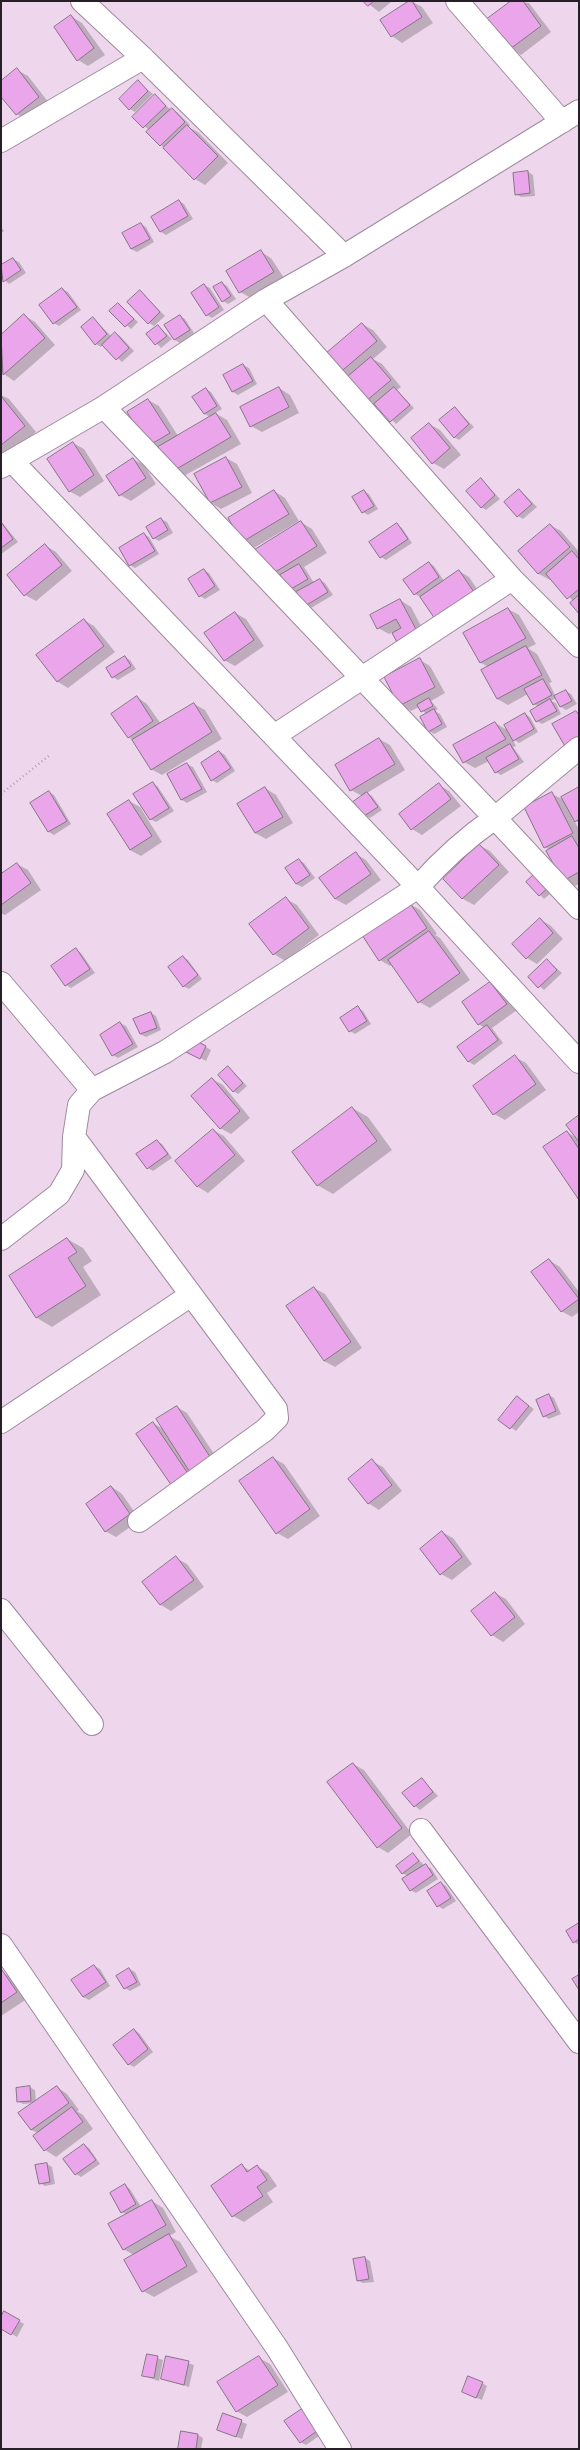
<!DOCTYPE html>
<html>
<head>
<meta charset="utf-8">
<style>
  body { margin:0 }
  #map { position:relative; width:580px; height:2450px; overflow:hidden; background:#eed7ed; font-family:Lato,sans-serif }
  canvas { display:block }
  .frame { position:absolute; inset:0; border:2px solid #271f27; pointer-events:none }
</style>
</head>
<body>
<div id="map">
<canvas width="580" height="2450"></canvas>
<div class="frame"></div>
</div>
<script>
const context = document.querySelector('canvas').getContext('2d');
context.lineJoin = 'round';
function fill(path, color) { context.fillStyle = color; context.fill(path, 'evenodd'); }
function stroke(path, color, width, dash) { context.strokeStyle = color; context.lineWidth = width; context.lineCap = dash ? 'butt' : 'round'; context.setLineDash(dash || []); context.stroke(path); }
const shadow = new Path2D(`
  M365 1H391V2L379 12Z
  M411 1 422 7 433 23 402 43 392 36Z
  M512 1 529 3 551 32 521 55 511 49Z
  M71 16 82 23 105 55 88 66 78 60Z
  M17 70 28 76 49 103 27 121 17 114 1 95V82Z
  M138 82 153 94 135 112 130 109Z
  M155 95 171 110 177 112 190 125 188 127 198 132 228 163 205 185 195 179 148 132 150 131 134 117Z
  M528 172 533 175 535 196 521 197 516 194Z
  M179 201 184 204 193 219 166 235 161 232 152 217Z
  M141 224 146 227 154 242 137 252 131 249Z
  M1 227 4 231 1 233Z
  M261 252 271 258 284 278 251 298 240 292Z
  M13 259 19 262 26 273 9 284 1 277V266Z
  M222 283 227 286 236 299 228 304 223 301Z
  M204 285 210 288 224 310 212 318 207 315Z
  M62 289 68 292 81 310 59 326 54 323 40 305Z
  M140 291 165 316 154 326 149 323Z
  M118 304 138 322 131 329 111 311Z
  M25 316 35 322 55 345 14 381 1 372V336Z
  M180 316 185 319 194 333 180 343 175 340 166 326Z
  M93 318 112 337 115 333 120 336 134 351 122 362 103 345 101 347 96 344Z
  M362 324 373 330 387 347 373 359 382 364 401 387 397 390 414 408 396 424 378 406 376 408 366 401 337 374Z
  M158 326 172 339 161 348 148 334Z
  M243 365 249 368 257 384 238 395 233 392 224 376Z
  M279 388 290 395 299 413 262 432 251 426Z
  M206 389 211 392 222 409 215 413 227 420 241 444 184 476 160 452 128 412 148 400 159 406 178 436 211 417 204 414Z
  M1 395 9 399 36 432 1 460Z
  M455 408 474 427 459 440 454 437Z
  M429 424 440 430 461 455 444 469 433 463Z
  M73 443 84 449 104 481 80 497 69 491Z
  M226 458 237 464 252 493 221 509 211 503Z
  M133 459 144 465 156 484 131 501 120 495 107 476Z
  M481 479 500 499 486 510 481 507Z
  M520 490 537 507 523 519 518 516Z
  M274 491 285 498 299 521 254 548 243 541Z
  M364 491 369 494 378 509 368 515 363 512Z
  M161 519 167 522 173 533 159 541 153 538Z
  M1 521 18 542 1 554Z
  M301 522 312 529 327 553 304 567 314 583 320 580 325 583 333 595 311 608 305 605 297 591 295 592 269 576Z
  M397 524 402 528 412 543 386 560 381 557Z
  M550 525 561 531 579 552V612L573 601 551 578 550 580 539 574 519 551Z
  M144 534 149 537 159 554 135 568 130 565Z
  M46 546 56 552 72 571 36 601 25 595Z
  M429 563 434 566 444 581 459 571 469 577 486 602 420 597 415 594Z
  M204 570 209 573 220 590 205 599 200 596Z
  M400 600 411 607 428 639 399 643 393 632 389 634 378 628Z
  M508 609 519 615 536 644 528 648 537 654 552 682 549 683 556 697 566 691 571 694 577 704 566 710 561 707 556 698 551 701 556 703 561 714 542 724 537 721 539 707 534 704 528 694 508 705 497 699 489 667 481 663 464 633Z
  M235 613 246 619 264 646 235 666 224 660Z
  M84 620 94 626 115 652 68 688 58 682 37 655Z
  M125 657 130 660 136 669 118 680 113 677Z
  M420 660 430 666 445 693 431 701 438 709 435 711 440 714 447 727 434 734 429 731 427 715 419 707 411 711 400 705Z
  M137 697 147 704 161 724 194 704 205 710 222 739 162 775 151 769 134 741 128 737Z
  M525 714 530 717 538 732 519 743 512 738 516 746 513 747 524 762 501 775 495 772 489 761 475 768 464 762 495 723 509 731Z
  M379 739 390 745 405 770 367 793 372 796 382 810 370 818 364 815 362 796 351 790Z
  M220 752 225 755 235 771 217 783 212 780Z
  M187 764 193 767 207 792 187 803 182 800 168 775Z
  M153 783 158 787 174 811 156 822 150 819Z
  M439 785 449 791 461 806 422 835 412 829Z
  M265 788 276 795 293 823 266 839 255 833Z
  M579 788V823L573 819 579 829V884L575 886 564 880 550 850 545 847 552 794 564 800Z
  M49 792 54 795 71 824 54 835 49 832Z
  M129 801 140 807 162 842 141 856 130 850Z
  M479 845 490 851 509 872 474 905 463 899 444 879Z
  M356 854 366 860 381 880 346 905 335 899 321 878Z
  M299 860 304 863 315 878 302 887 296 884Z
  M17 864 28 870 41 890 5 915 1 913V875Z
  M527 882 556 889 544 899Z
  M286 899 297 905 319 935 285 961 274 954Z
  M410 904 420 910 437 934 435 935 440 938 470 980 430 1008 419 1002 393 965 390 966 380 960Z
  M540 919 551 926 563 939 537 964 527 958Z
  M76 950 81 953 95 973 71 988 66 985 53 966Z
  M183 957 188 960 202 979 189 989 183 986Z
  M547 960 562 973 544 990 529 977Z
  M490 983 501 989 517 1010 492 1028 503 1043 474 1065 469 1062 458 1047 485 1028 478 1024Z
  M358 1008 363 1011 371 1024 355 1034 350 1031Z
  M151 1013 156 1016 161 1030 146 1037 140 1034Z
  M120 1023 126 1026 138 1047 118 1058 113 1055Z
  M192 1039 211 1050 206 1061 191 1053Z
  M515 1057 526 1063 546 1090 505 1120 494 1114Z
  M228 1067 247 1086 238 1094 233 1091Z
  M212 1079 223 1085 250 1118 231 1134 220 1128Z
  M352 1108 368 1117 392 1150 333 1194 317 1185Z
  M579 1116V1198L567 1132 577 1138Z
  M213 1130 224 1136 245 1161 208 1193 198 1187 176 1161Z
  M157 1141 162 1144 172 1158 153 1171 148 1168Z
  M67 1239 83 1248 92 1261 83 1267 101 1295 52 1327 37 1318 10 1276Z
  M549 1260 560 1267 579 1292V1312L572 1317 561 1311Z
  M314 1288 325 1294 362 1348 335 1367 324 1361Z
  M549 1395 554 1398 561 1414 549 1419 544 1416Z
  M517 1397 534 1409 516 1431 499 1419Z
  M177 1407 187 1413 224 1469 185 1495 153 1423 163 1429Z
  M273 1458 284 1464 320 1516 288 1539 277 1533Z
  M372 1461 383 1467 402 1491 379 1510 368 1503Z
  M112 1487 122 1494 140 1520 116 1537 105 1531Z
  M442 1532 453 1538 472 1564 452 1580 441 1574Z
  M176 1558 187 1564 204 1587 171 1611 161 1605 144 1582Z
  M495 1593 506 1599 525 1624 503 1642 492 1635Z
  M353 1764 364 1770 412 1834 388 1853 378 1847Z
  M422 1779 438 1796 420 1810 415 1806Z
  M413 1854 425 1866 431 1868 438 1879 416 1893 410 1890 408 1876 402 1873Z
  M441 1883 446 1886 456 1901 443 1909 438 1906Z
  M579 1924V1945L574 1942Z
  M94 1966 100 1969 110 1986 89 2000 83 1997Z
  M129 1969 135 1972 141 1985 130 1991 125 1988Z
  M1 1972 12 1978 27 1999 1 2016Z
  M134 2030 139 2033 153 2052 134 2067 128 2064Z
  M29 2087 35 2090 36 2102 57 2087 67 2094 79 2110 77 2111 83 2115 93 2129 56 2157 45 2150 34 2136 38 2133 31 2130 34 2103 23 2104 18 2101Z
  M84 2145 89 2148 100 2164 81 2177 76 2174 65 2159Z
  M47 2164 52 2167 55 2184 45 2186 40 2183Z
  M242 2166 251 2171 257 2166 268 2173 277 2186 267 2193 273 2202 244 2222 233 2216Z
  M125 2185 130 2189 141 2207 152 2201 163 2208 176 2232 169 2236 180 2242 198 2272 154 2297 143 2291 134 2255 123 2249 128 2215 122 2212Z
  M365 2258 370 2261 374 2282 363 2283 357 2280Z
  M5 2313 24 2324 17 2337 1 2328V2319Z
  M147 2355 163 2360 159 2381 144 2376Z
  M167 2357 194 2365 189 2387 162 2379Z
  M259 2358 270 2364 288 2392 247 2417 236 2411Z
  M482 2383 487 2386 482 2400 463 2392Z
  M302 2410 322 2434 306 2445 300 2442Z
  M223 2415 247 2424 242 2439 218 2430Z
  M198 2435 203 2438 201 2449H179Z`);
const building = new Path2D(`
  M363 1H374L368 6Z
  M409 1H412L422 17 391 37 380 20Z
  M511 1H523L541 26 510 49 487 19Z
  M71 15 94 48 77 61 54 27Z
  M17 68 39 97 16 115 1 97V81Z
  M138 80 148 91 129 110 119 99Z
  M155 94 166 106 143 128 132 117Z
  M172 108 185 122 160 146 146 132Z
  M187 125 218 156 194 180 163 148Z
  M528 171 530 193 515 195 513 173Z
  M179 200 188 216 160 232 151 217Z
  M141 223 150 239 131 249 122 233Z
  M261 250 274 272 239 293 226 271Z
  M13 258 21 270 3 282 1 265Z
  M222 282 231 296 222 302 213 287Z
  M204 284 219 307 206 316 191 293Z
  M62 288 77 307 53 324 39 305Z
  M140 290 160 312 148 324 127 302Z
  M118 303 134 319 125 327 109 311Z
  M24 314 45 338 3 375 1 335Z
  M180 315 190 330 174 340 164 325Z
  M93 317 107 334 95 345 81 327Z
  M362 323 377 341 337 375 322 357Z
  M158 325 167 336 155 345 146 334Z
  M115 332 129 348 116 360 102 345Z
  M371 357 391 380 365 402 345 379Z
  M243 364 253 381 232 392 223 375Z
  M279 387 289 407 250 427 240 407Z
  M394 387 410 405 390 422 374 404Z
  M206 388 217 406 204 414 192 397Z
  M1 396 25 426 1 445Z
  M148 399 170 433 148 446 127 412Z
  M455 407 469 424 454 438 439 420Z
  M216 413 231 437 173 471 158 447Z
  M429 423 450 448 432 464 411 438Z
  M73 442 94 475 69 492 47 459Z
  M226 457 242 487 210 503 194 474Z
  M133 458 146 478 119 496 106 476Z
  M481 478 495 495 481 508 466 491Z
  M519 489 532 504 517 517 504 502Z
  M274 490 289 514 242 542 228 518Z
  M364 490 374 506 362 513 352 497Z
  M161 518 168 530 153 539 146 527Z
  M301 521 317 546 269 576 253 551Z
  M1 522 13 539 1 548Z
  M397 523 408 539 380 558 369 542Z
  M550 524 570 547 538 574 518 551Z
  M144 533 155 551 129 566 119 548Z
  M45 544 62 565 24 596 7 575Z
  M572 551 579 559V589L567 599 546 574Z
  M429 562 439 577 414 595 403 580Z
  M299 564 308 579 289 590 280 575Z
  M204 569 215 586 199 597 188 579Z
  M459 570 476 595 437 622 420 597Z
  M320 579 328 592 305 606 296 592Z
  M579 595V614L570 603Z
  M400 599 418 633 398 644 392 633 401 628 396 619 377 629 370 615Z
  M508 608 526 638 480 663 463 633Z
  M235 612 254 640 224 661 204 633Z
  M84 619 104 646 57 682 36 655Z
  M526 646 542 675 497 699 481 670Z
  M125 656 131 666 112 678 106 668Z
  M420 658 435 687 399 706 384 677Z
  M543 679 552 695 533 705 524 689Z
  M566 690 572 701 560 707 554 696Z
  M137 696 153 721 128 738 111 714Z
  M429 698 433 706 421 712 417 705Z
  M550 699 557 711 536 722 530 711Z
  M194 703 212 732 151 770 132 740Z
  M434 709 442 724 428 732 420 717Z
  M576 711 579 715V741L566 748 552 724Z
  M525 713 534 729 513 741 504 725Z
  M495 722 506 739 463 763 453 745Z
  M379 738 395 764 350 791 335 765Z
  M510 744 519 759 495 773 486 758Z
  M219 751 231 768 211 781 201 763Z
  M187 763 202 789 181 800 167 774Z
  M153 782 169 808 150 820 133 794Z
  M439 783 451 799 411 830 399 814Z
  M265 787 283 817 255 833 237 804Z
  M579 787V819L575 822 561 797Z
  M49 791 67 821 48 832 30 803Z
  M367 792 378 807 364 816 353 802Z
  M552 792 573 833 544 848 524 807Z
  M129 800 152 836 130 850 107 814Z
  M572 836 579 848V872L563 881 546 851Z
  M479 844 499 865 462 899 443 879Z
  M356 852 371 874 335 899 319 878Z
  M299 859 310 875 296 884 285 868Z
  M17 863 31 883 1 905V874Z
  M538 871 551 885 539 896 526 882Z
  M286 897 309 928 273 955 249 924Z
  M410 903 427 928 379 961 362 935Z
  M540 918 553 933 526 959 512 944Z
  M429 931 460 973 418 1003 388 960Z
  M76 948 90 969 65 986 51 966Z
  M183 956 198 975 183 987 168 967Z
  M547 959 557 970 538 988 528 977Z
  M490 982 507 1004 478 1025 462 1002Z
  M358 1006 367 1021 349 1032 340 1018Z
  M151 1012 157 1028 140 1034 133 1019Z
  M120 1022 133 1044 112 1056 100 1035Z
  M487 1025 498 1040 468 1062 457 1047Z
  M191 1038 206 1046 200 1059 184 1051Z
  M515 1055 536 1084 493 1115 473 1086Z
  M228 1066 243 1083 233 1092 218 1075Z
  M212 1078 240 1111 220 1129 191 1096Z
  M352 1107 377 1141 317 1186 292 1152Z
  M579 1115V1142L566 1125Z
  M213 1129 235 1155 197 1187 175 1161Z
  M567 1131 579 1149V1200L543 1147Z
  M157 1140 168 1154 147 1169 136 1154Z
  M67 1238 77 1252 68 1258 86 1286 36 1318 9 1276Z
  M549 1259 579 1299 561 1312 531 1272Z
  M314 1287 351 1342 324 1361 286 1306Z
  M549 1394 556 1411 543 1417 536 1400Z
  M517 1396 529 1406 510 1429 498 1420Z
  M177 1406 214 1463 193 1477 156 1419Z
  M153 1422 191 1478 174 1489 136 1434Z
  M273 1457 310 1509 276 1534 239 1481Z
  M372 1459 392 1485 368 1504 348 1479Z
  M111 1486 130 1514 105 1532 86 1504Z
  M442 1531 462 1557 440 1575 420 1549Z
  M176 1556 194 1580 160 1605 142 1582Z
  M495 1592 515 1617 491 1636 471 1611Z
  M353 1763 402 1828 377 1848 327 1782Z
  M422 1778 433 1792 414 1807 402 1793Z
  M413 1853 419 1861 402 1874 396 1866Z
  M426 1864 433 1875 410 1891 402 1879Z
  M441 1882 451 1898 437 1907 427 1891Z
  M579 1923V1939L573 1943 566 1931Z
  M94 1965 106 1982 83 1997 71 1980Z
  M129 1968 137 1982 124 1989 116 1976Z
  M2 1970 17 1992 1 2003V1971Z
  M579 1975V1990L572 1979Z
  M134 2029 148 2049 128 2065 113 2045Z
  M30 2086 31 2101 17 2102 16 2088Z
  M57 2086 69 2103 31 2130 18 2113Z
  M72 2107 83 2122 44 2151 33 2136Z
  M84 2144 96 2160 75 2175 63 2159Z
  M47 2163 50 2182 39 2184 35 2165Z
  M242 2164 247 2172 257 2165 267 2180 257 2187 263 2196 232 2217 211 2186Z
  M125 2184 136 2204 121 2213 110 2193Z
  M152 2200 166 2225 123 2250 108 2224Z
  M169 2234 187 2266 142 2292 124 2260Z
  M365 2257 369 2279 357 2281 353 2259Z
  M4 2311 20 2320 11 2335 1 2329V2317Z
  M147 2354 158 2356 154 2378 142 2376Z
  M166 2356 189 2361 184 2385 161 2379Z
  M259 2356 278 2385 236 2412 217 2382Z
  M468 2376 483 2382 476 2398 462 2392Z
  M302 2409 317 2431 300 2443 284 2421Z
  M223 2413 242 2420 236 2437 217 2430Z
  M181 2431 198 2434 196 2449H178Z`);
const path = new Path2D(`
  M1 794 50 755`);
const minor = new Path2D(`
  M82 1 143 58 344 256
  M457 1 562 122
  M1 141 143 58
  M266 300 512 579 579 646
  M104 407 495 818 579 748
  M12 461 418 887 579 1062
  M1 467 104 407 266 300 344 256 579 111
  M274 736 512 579
  M1 983 92 1090
  M74 1137 276 1409 277 1418 265 1430 139 1521
  M1 1239 59 1194 73 1170 74 1137 79 1105 92 1090 165 1052 418 887C441 861 466 838 495 818L579 908
  M1 1422 191 1295
  M1 1610 92 1724
  M421 1830 579 2042
  M1 1945 277 2348 340 2449`);
fill(shadow, '#0003');
fill(building, '#eba6eb');
stroke(building, '#877387', 1);
stroke(minor, '#9e8a9e', 24);
stroke(path, '#b19fb0', 2.5, [1, 3]);
stroke(minor, '#fff', 22);
</script>
</body>
</html>
